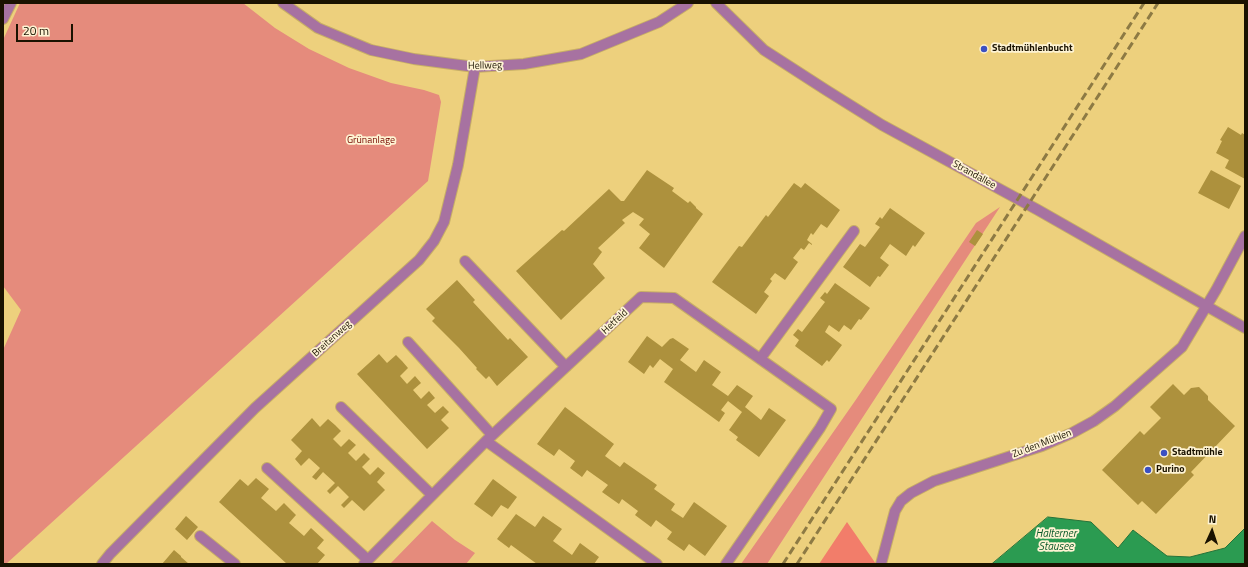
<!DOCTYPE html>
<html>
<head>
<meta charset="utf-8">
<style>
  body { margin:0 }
  #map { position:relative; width:1248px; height:567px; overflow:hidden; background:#edd07d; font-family:"Titillium Web",sans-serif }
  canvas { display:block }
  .frame { position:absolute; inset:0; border:4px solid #1a1200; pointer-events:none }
  .north { position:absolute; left:1192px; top:511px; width:40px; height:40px; -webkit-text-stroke:3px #fef3d3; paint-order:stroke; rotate:3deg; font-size:11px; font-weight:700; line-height:16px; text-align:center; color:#1a1200 }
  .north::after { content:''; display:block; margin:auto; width:14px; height:18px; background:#1a1200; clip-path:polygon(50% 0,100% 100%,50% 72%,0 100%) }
  .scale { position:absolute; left:16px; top:24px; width:57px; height:18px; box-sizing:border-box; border:2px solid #1a1200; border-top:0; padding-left:5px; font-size:12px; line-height:14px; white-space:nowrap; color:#1a1200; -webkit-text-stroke:3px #fef3d3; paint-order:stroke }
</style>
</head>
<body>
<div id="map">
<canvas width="1248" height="567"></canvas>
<div class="frame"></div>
<div class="north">N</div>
<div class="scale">20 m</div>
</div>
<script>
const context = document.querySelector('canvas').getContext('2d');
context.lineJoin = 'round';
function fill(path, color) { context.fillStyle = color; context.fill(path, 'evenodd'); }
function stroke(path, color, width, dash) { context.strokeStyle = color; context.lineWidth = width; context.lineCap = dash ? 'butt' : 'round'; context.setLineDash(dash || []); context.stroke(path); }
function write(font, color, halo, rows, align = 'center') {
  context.font = font + ' "Titillium Web",sans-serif'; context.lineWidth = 3.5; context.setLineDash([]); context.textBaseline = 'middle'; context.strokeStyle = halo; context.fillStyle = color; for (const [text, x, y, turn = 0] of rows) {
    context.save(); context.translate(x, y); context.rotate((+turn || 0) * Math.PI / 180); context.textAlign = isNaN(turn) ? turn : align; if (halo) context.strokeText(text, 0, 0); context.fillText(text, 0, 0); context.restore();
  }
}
const green = new Path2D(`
  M20 3H243L275 28 309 49 349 68 391 83 424 90 439 95 441 102 428 181 6 564H3V350L21 310 3 286V40Z
  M1000 207 767 564H741L855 401 976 223Z
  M432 521 455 540 475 553 466 564H390Z`);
const forest = new Path2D(`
  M847 522 876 564H819Z`);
const water = new Path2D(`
  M1048 517 1091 522 1118 548 1133 530 1167 556 1190 557 1225 548 1245 528V564H992Z`);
const building = new Path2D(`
  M1228 127 1241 135 1242 133 1245 135V179L1225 168 1229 160 1216 153 1222 141 1220 140Z
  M647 170 674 188 672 191 688 203 690 201 696 207V208L703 214 664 268 639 248 650 234 639 225 644 219 633 212 622 220 625 223 598 248 602 252 593 264 605 278 561 320 516 271 562 230 564 231 609 189 621 201H624Z
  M1211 170 1241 186 1229 209 1198 193Z
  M794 183 801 188 805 183 840 210 827 228 821 224 813 235 811 233 807 240 812 244V245L809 243 804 250 801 248 793 258 798 262 785 280 775 273 770 279 772 281 764 292 769 296 756 314 712 282 739 246 742 247 766 215 768 217Z
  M890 208 925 233 915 247 913 245 906 256 890 244 880 258 889 265 880 277 878 276 870 287 843 267 860 244 865 247 880 227 875 224 880 217 882 219Z
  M977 230 983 234 975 246 969 242Z
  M457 280 475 300 473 302 508 340 510 338 528 357 497 386 489 376 486 379 476 369 477 368 459 348 432 321 435 318 426 309Z
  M835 283 870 308 861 320 859 319 851 330 844 325 839 332 829 325 825 332 842 345 829 362 827 360 822 366 795 346 799 340 793 335 798 329 802 332 825 302 820 298 825 292 827 294Z
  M647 336 662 347 670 339 673 338 689 349 680 360 696 372 704 360 721 372 712 385 728 396 737 385 753 396 745 407 761 420 769 408 786 420 759 457 736 440 738 437 729 430 742 412 728 401 721 410 725 413 719 422 664 382 673 369 660 359 653 368 650 365 644 374 628 362Z
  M379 354 387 363 396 355 402 361 408 368 400 376 407 384 415 376 421 383 413 390 421 399 429 391 435 398 427 405 435 413 443 406 449 412 441 420 449 428 427 449 357 374Z
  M1173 384 1184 395 1191 388 1199 387 1208 396V400L1235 426 1191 472 1194 475 1156 514 1142 501 1138 505 1102 470 1140 431 1144 435 1161 418 1150 407Z
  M565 407 614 444 605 456 620 467 624 462 657 485 654 489 675 504 671 510 683 518 694 502 727 526 705 556 689 544 684 551 667 539 672 532 656 520 651 527 635 515 638 511 622 499 619 504 602 492 608 485 587 470 582 477 570 468 575 461 559 449 554 456 537 444Z
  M312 418 320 427 328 419 335 425 341 431 333 439 341 447 349 439 356 445 348 453 356 461 364 453 370 459 362 467 370 475 378 467 385 473 377 482 385 490 364 511 352 500 344 508 341 505 349 497 338 486 330 494 327 491 335 483 323 472 316 480 312 477 320 468 309 458 301 466 295 459 302 451 291 440Z
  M256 478 269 489 261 498 276 511 284 503 296 515 289 523 304 536 311 528 324 540 317 548 325 555 317 564H287L219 502 240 479 248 486Z
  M493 479 517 497 508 509 501 505 492 517 474 504Z
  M516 514 535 527 543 516 562 529 553 541 572 555 580 543 599 557 594 564H537L511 545 509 548 497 539Z
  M186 516 198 527 187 540 175 529Z
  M174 550 181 556V557L189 564H162Z`);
const minor = new Path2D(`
  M283 3 318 28 371 50 414 59 475 67 524 64 581 54 659 22 688 3
  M716 3 764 50 826 90 882 125 1038 210 1245 328
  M3 19 11 3
  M465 261 566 367
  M408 342 492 435
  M760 359 854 231
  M341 407 432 495
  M486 441 657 564
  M267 468 368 560
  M200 536 235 564
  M102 564 110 554 255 408 419 260 434 241 444 222 458 165 475 67
  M364 564 486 441 641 297 674 298 831 409 820 428 726 564
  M881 564 895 511 901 501 911 493 934 481 1042 446 1072 433 1094 421 1115 406 1182 347 1216 290 1245 236`);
const rail = new Path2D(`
  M783 564 1144 3
  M797 564 1158 3`);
const markers = [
  [984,49,4,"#3b50c2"],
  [1164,453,4,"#3b50c2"],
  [1148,470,4,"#3b50c2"]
];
const poiNames = [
  ["Stadtmühlenbucht",992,49],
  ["Stadtmühle",1172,453],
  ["Purino",1156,470]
];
const streetNames = [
  ["Hellweg",485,66,-1],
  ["Strandallee",974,175,29],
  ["Hetfeld",615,322,-43],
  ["Breitenweg",332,339,-42],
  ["Zu den Mühlen",1042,444,-21]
];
const parkNames = [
  ["Grünanlage",371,141]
];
const waterNames = [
  ["Halterner",1056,534],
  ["Stausee",1056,547]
];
fill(green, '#e58b7c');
fill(forest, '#f27d6a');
fill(water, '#2b9b51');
stroke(water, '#267239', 1);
fill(building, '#ad913d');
stroke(minor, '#c7ae66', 12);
stroke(minor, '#a772a1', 10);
stroke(rail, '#8d7a44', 3, [8, 4]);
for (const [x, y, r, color] of markers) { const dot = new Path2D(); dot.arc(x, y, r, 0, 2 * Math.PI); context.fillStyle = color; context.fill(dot); stroke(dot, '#fef3d3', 1.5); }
write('bold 10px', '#1a1200', '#fef3d3', poiNames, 'left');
write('10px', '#1a1200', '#fef3d3', streetNames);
write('10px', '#770901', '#fef3d3', parkNames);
write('italic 11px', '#095929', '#fef3d3', waterNames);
</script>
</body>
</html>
